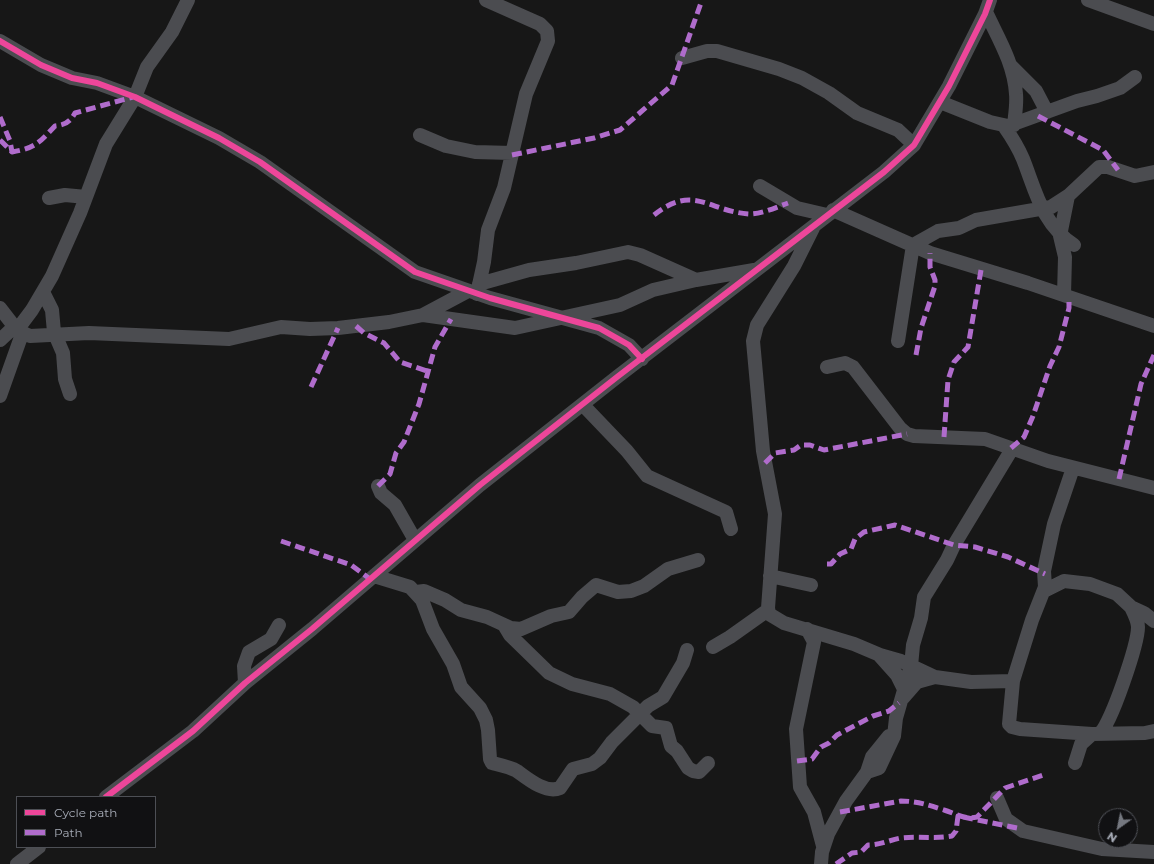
<!DOCTYPE html>
<html>
<head>
<meta charset="utf-8">
<style>
  body { margin:0 }
  #map { position:relative; width:1154px; height:864px; overflow:hidden; background:#171717; font-family:Montserrat,sans-serif }
  canvas { display:block }
  .legend { position:absolute; left:16px; top:796px; width:140px; height:52px; box-sizing:border-box; background:#111113; border:1px solid #4d4f55; margin:0; padding:5px 7px; list-style:none; font-size:12px; color:#a8adb8 }
  .legend li { display:flex; align-items:center; gap:8px; height:20px }
  .legend b { width:20px; border:1px solid #4d4f55 }
  .north { position:absolute; left:1098px; top:808px; width:40px; height:40px; box-sizing:border-box; background:#111113; border:1px solid #4d4f55; border-radius:50%; rotate:213deg; font-size:11px; font-weight:700; line-height:16px; text-align:center; color:#a8adb8 }
  .north::after { content:''; display:block; margin:auto; width:14px; height:18px; background:#757880; clip-path:polygon(50% 0,100% 100%,50% 72%,0 100%) }
</style>
</head>
<body>
<div id="map">
<canvas width="1154" height="864"></canvas>
<ul class="legend">
<li><b style="height:5px;background:#ed469a"></b>Cycle path</li>
<li><b style="height:5px;background:#b06ccc"></b>Path</li>
</ul>
<div class="north">N</div>
</div>
<script>
const context = document.querySelector('canvas').getContext('2d');
context.lineJoin = 'round';
function stroke(path, color, width, dash) { context.strokeStyle = color; context.lineWidth = width; context.lineCap = dash ? 'butt' : 'round'; context.setLineDash(dash || []); context.stroke(path); }
const minor = new Path2D(`
  M1088 0 1154 24
  M986 12C998 38 1014 63 1016 94 1017 104 1015 115 1014 125
  M0 41 41 65 72 78 97 83 135 97 219 138 260 162 415 272 490 298 599 328 629 345 642 359
  M682 58 707 51H717L779 69 802 78 829 93 857 113 898 130 914 145
  M1011 66 1036 91 1047 112
  M940 102 990 122 1008 126 1077 101 1097 96 1120 88 1135 77
  M1004 126C1011 136 1018 147 1023 159 1036 192 1042 224 1074 245
  M420 135 446 146 475 152 512 153
  M760 186 797 208 827 215
  M49 198 65 195 86 197
  M833 210 930 253 1028 283 1154 326
  M813 228 794 266 757 325 753 341 763 451 775 514 768 608 769 614 784 623 854 644 880 655 901 661 935 677 971 682 1013 681
  M479 284 529 270 576 263 628 252 640 255 696 280 754 270
  M43 292 52 310 54 332 63 353 65 379 70 394
  M477 294 484 262 488 230 504 188 526 94 548 41 547 31 540 24 486 0
  M1064 295 1065 257 1060 236 1068 196
  M0 308 17 330 30 336 89 333 229 339 281 327 310 329 338 328 389 322 423 315 468 291
  M423 315 515 328 620 305 653 290 696 280
  M17 330 32 310 52 276 80 213 106 144 135 97 147 67 172 32 188 0
  M0 340 14 327
  M898 341 913 245 938 231 959 228 976 220 1051 207 1068 196 1099 167H1108L1135 176 1154 172
  M827 367 845 363 853 367 900 428 907 434 914 436 985 439 1048 461 1154 488
  M0 396 22 334
  M583 405 627 451 647 476 726 512 731 529
  M1073 468 1054 524 1044 571 1045 587 1032 620 1013 681 1009 724 1012 727 1020 729 1092 734 1145 733 1154 731
  M378 486 381 493 395 505 415 540
  M374 576 410 587 422 600 433 629 453 664 461 687 480 708 486 720 488 730 490 759 492 763C500 765 510 767 517 771 528 779 546 794 560 788L573 769 592 764 600 758 612 742 648 706 663 697 683 663 687 650
  M770 576 811 585
  M1044 591 1064 581 1090 584 1117 594 1131 607 1144 613 1154 621
  M416 592 424 591 445 600 461 610 487 617 511 628 521 629 551 616 569 612 582 597 596 585 618 592 631 591 644 586 668 569 698 560
  M504 625 510 635 549 673 572 684 610 694 633 707 652 726 666 728 671 746 677 751 688 768 693 771 699 772 708 763
  M807 629 814 642 796 729 800 787 814 812 823 846
  M713 647 730 637 768 610
  M880 656 897 675 904 689
  M245 683 244 666 249 652 271 639 279 625
  M903 698 917 682 935 677
  M1100 733C1111 724 1138 644 1138 627 1138 621 1134 613 1131 607
  M1075 763 1081 744 1092 734
  M867 772 879 768 894 736 896 718 911 666 913 645 921 618 924 597 947 560 954 545 1012 449
  M106 797 193 731 245 683 312 629 480 485 617 377 884 172 914 145 949 86 985 14 990 0
  M997 798 1006 819 1023 831 1102 849 1154 852
  M17 864 39 847
  M821 864 822 852 828 834 846 801 867 772 872 757 889 736`);
const quiet = new Path2D(`
  M1038 116 1103 150 1118 170
  M0 117 10 141 12 152
  M0 140 12 152C35 148 39 143 55 126 65 125 70 122 75 113L133 97
  M512 155 594 138 620 130 672 85 702 0
  M654 215C694 183 709 212 750 214 762 214 777 207 788 203
  M356 326 364 333 384 343 400 362 427 371
  M916 355 921 328 935 286V280L930 267V253
  M311 387 338 328
  M944 437 948 380 954 362 968 347 981 270
  M1011 448 1024 437 1033 416 1050 366 1059 347 1069 308V297
  M765 463 775 453 794 450 801 445H810L824 450 907 434
  M1119 479 1141 384 1154 355
  M378 486 390 474 396 453 404 442 419 404 435 347 451 319
  M281 541 351 565 370 579
  M827 564H831L840 554 851 549 855 539 864 532 895 525 954 545 975 547 1008 557 1045 574
  M797 761 812 759 821 747 829 743 837 735 873 716 889 711 899 703
  M840 812 901 801C916 801 929 805 944 810 955 813 963 820 977 817L1005 788 1046 774
  M836 864 852 853 861 852 868 845C880 845 890 840 901 838 919 836 935 839 952 836L956 831 958 816 1017 828`);
const cycleway = new Path2D(`
  M0 41 41 65 72 78 97 83 135 97 219 138 260 162 415 272 490 298 599 328 629 345 642 359
  M106 797 193 731 245 683 312 629 480 485 617 377 884 172 914 145 949 86 985 14 990 0`);
stroke(minor, '#4b4c50', 14);
stroke(quiet, '#b06ccc', 5, [10, 5]);
stroke(cycleway, '#ed469a', 6);
</script>
</body>
</html>
